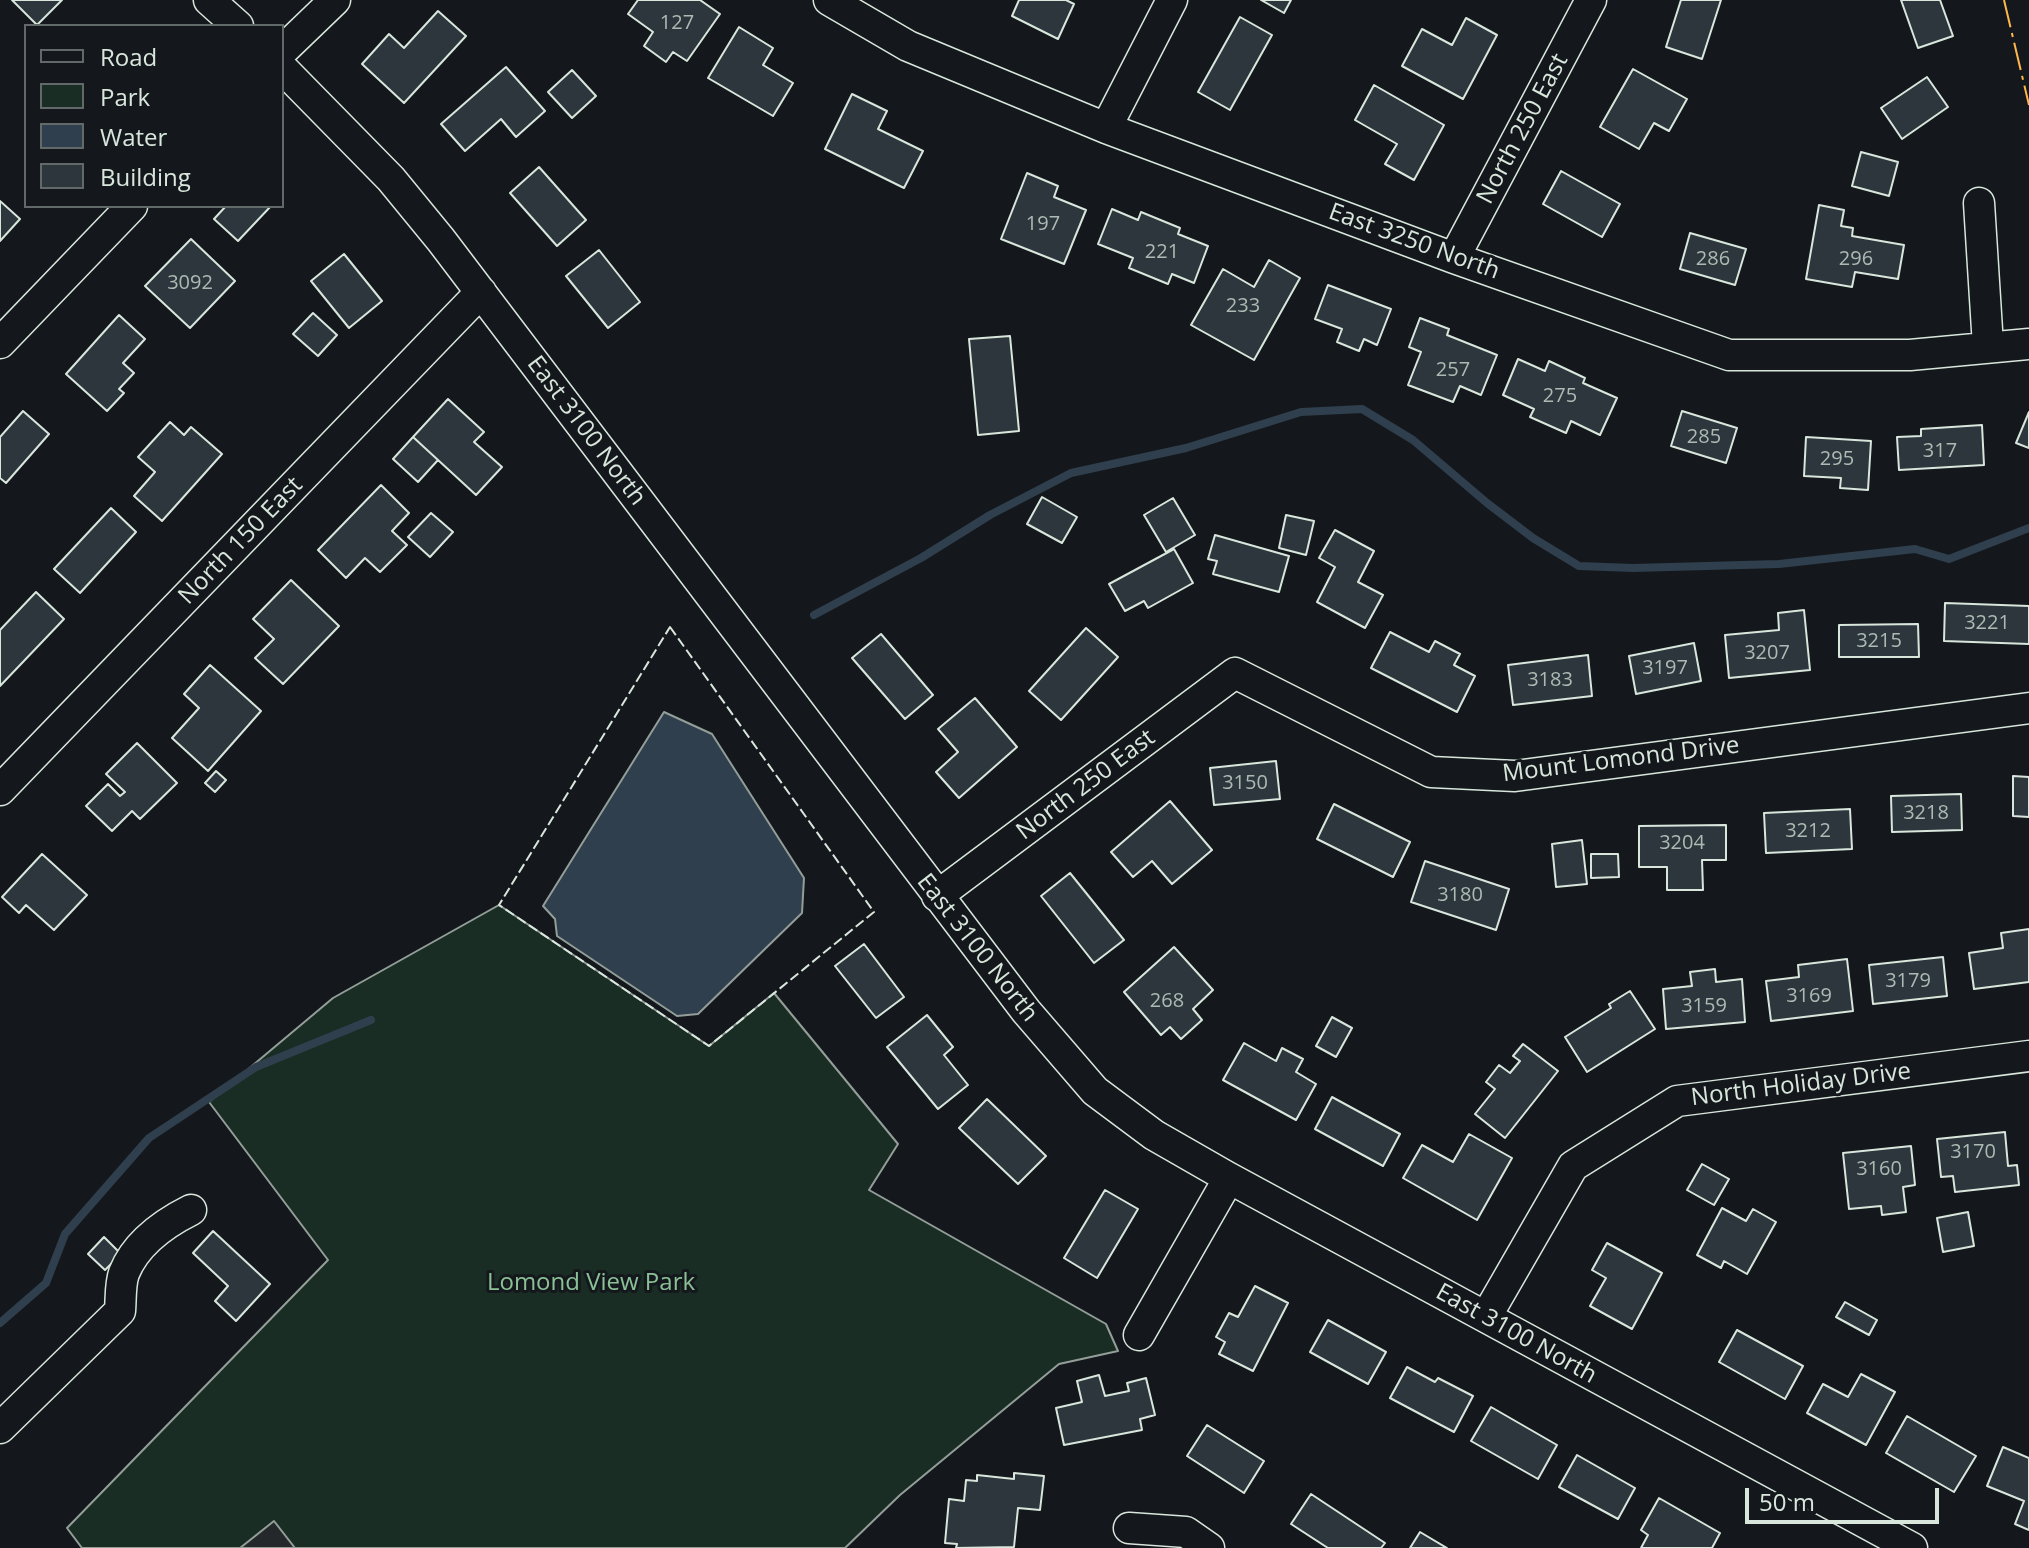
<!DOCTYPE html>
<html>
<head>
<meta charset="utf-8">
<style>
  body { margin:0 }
  #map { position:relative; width:2029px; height:1548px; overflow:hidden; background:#14181c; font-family:"Open Sans",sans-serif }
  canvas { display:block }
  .legend { position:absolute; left:24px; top:24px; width:260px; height:184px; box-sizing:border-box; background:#14181c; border:2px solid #626a69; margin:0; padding:10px 14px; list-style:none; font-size:24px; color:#d8e6dc }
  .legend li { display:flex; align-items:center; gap:16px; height:40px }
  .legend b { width:40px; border:2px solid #626a69 }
  .scale { position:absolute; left:1745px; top:1488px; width:194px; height:36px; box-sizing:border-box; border:4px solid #d8e6dc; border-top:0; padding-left:10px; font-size:24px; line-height:28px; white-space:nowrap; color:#d8e6dc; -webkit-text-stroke:6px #14181c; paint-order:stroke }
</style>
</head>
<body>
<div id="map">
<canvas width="2029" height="1548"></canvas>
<ul class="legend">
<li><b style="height:10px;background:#14181c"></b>Road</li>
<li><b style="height:22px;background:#1a2d24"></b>Park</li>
<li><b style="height:22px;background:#2f3f4d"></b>Water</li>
<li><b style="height:22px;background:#2c363c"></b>Building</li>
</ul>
<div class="scale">50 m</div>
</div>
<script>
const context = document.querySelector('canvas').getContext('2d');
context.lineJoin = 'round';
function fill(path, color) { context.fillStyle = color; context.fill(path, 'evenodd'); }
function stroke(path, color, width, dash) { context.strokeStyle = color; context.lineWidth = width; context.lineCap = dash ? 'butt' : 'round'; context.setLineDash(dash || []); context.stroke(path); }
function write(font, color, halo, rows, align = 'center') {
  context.font = font + ' "Open Sans",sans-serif'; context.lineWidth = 6; context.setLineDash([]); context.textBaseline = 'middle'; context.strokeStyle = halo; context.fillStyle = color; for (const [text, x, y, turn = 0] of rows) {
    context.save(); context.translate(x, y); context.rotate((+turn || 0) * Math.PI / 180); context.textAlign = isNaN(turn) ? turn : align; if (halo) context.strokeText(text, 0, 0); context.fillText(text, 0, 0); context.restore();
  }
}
const green = new Path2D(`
  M499 905 709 1046 774 993 898 1144 869 1190 1106 1324 1118 1351 1059 1364 900 1495 845 1548H82L67 1528 328 1260 209 1102 333 998Z`);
const parking = new Path2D(`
  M274 1521 295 1548H240Z`);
const water = new Path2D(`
  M664 712 712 734 804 878 802 913 698 1014 677 1016 557 936 555 919 543 906Z`);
const stream = new Path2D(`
  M814 615 921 558 990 515 1071 473 1186 448 1301 412 1362 409 1413 440 1487 503 1533 538 1579 566 1633 568 1779 564 1915 549 1949 559 2029 528
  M0 1323 46 1283 65 1234 149 1138 256 1067 371 1020`);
const building = new Path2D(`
  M12 0H62L37 25Z
  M638 0H700L720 14 687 61 673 52 666 62 644 46 653 32 628 14Z
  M1019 0H1066L1074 4 1058 39 1012 16Z
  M1261 0H1291L1284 13Z
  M1681 0H1721L1702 59 1666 47Z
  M1901 0H1940L1953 36 1918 48Z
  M438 11 466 36 404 103 362 64 389 34 404 48Z
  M1240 17 1272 35 1230 110 1198 92Z
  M1466 18 1497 35 1463 99 1402 66 1422 29 1452 45Z
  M739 27 773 48 763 65 793 83 773 116 708 78Z
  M506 67 545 111 516 137 501 119 465 151 441 124Z
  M1633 69 1687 99 1669 131 1654 123 1639 149 1600 127Z
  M572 70 596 96 572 118 548 92Z
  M1927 77 1948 107 1902 139 1881 108Z
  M1374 85 1444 125 1414 180 1385 164 1397 144 1355 120Z
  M852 94 887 111 878 129 923 151 904 188 825 149Z
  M1861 152 1898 162 1889 196 1852 186Z
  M539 167 586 220 557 246 510 193Z
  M1561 171 1620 204 1602 237 1543 204Z
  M1027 173 1058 186 1054 197 1086 210 1064 264 1001 239Z
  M0 201 20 219 0 241Z
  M1819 205 1844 210 1841 226 1853 228 1852 236 1904 245 1898 279 1855 272 1852 287 1806 279Z
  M226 206H271L238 241 214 219Z
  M1112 209 1138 220 1141 212 1180 228 1178 234 1208 246 1194 283 1172 274 1168 284 1129 268 1133 258 1098 244Z
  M1690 233 1746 249 1735 285 1680 269Z
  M191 239 235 281 190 328 145 286Z
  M599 250 640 302 608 328 566 276Z
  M344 254 382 301 349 328 311 281Z
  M1269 260 1300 278 1254 360 1191 325 1223 269 1254 287Z
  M1328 285 1391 309 1377 345 1364 339 1359 351 1337 342 1342 329 1315 319Z
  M313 313 337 335 318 356 293 334Z
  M119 315 145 339 123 363 134 373 119 389 124 393 107 411 66 374Z
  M1420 318 1449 329 1447 335 1497 355 1481 395 1460 386 1453 402 1408 385 1421 352 1409 347Z
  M1010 336 1019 431 978 435 969 339Z
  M1518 359 1545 371 1549 361 1585 378 1583 383 1617 398 1600 435 1571 421 1566 433 1530 417 1534 409 1503 395Z
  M448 399 484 432 474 442 502 467 476 495 413 437Z
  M23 411 49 434 6 483 0 478V437Z
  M1682 411 1737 428 1726 463 1671 446Z
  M2029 412V448L2016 443Z
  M170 422 184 435 191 427 222 454 162 521 134 496 155 472 138 457Z
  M1982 425 1984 465 1899 470 1897 437 1921 436V429Z
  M413 437 438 460 418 482 393 459Z
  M1806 437 1871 441 1868 490 1840 488 1841 478 1804 476Z
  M381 485 409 513 392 531 407 545 380 572 365 558 346 578 318 550Z
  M1042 497 1077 517 1062 543 1027 524Z
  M1173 498 1195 535 1166 552 1144 515Z
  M111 508 136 532 80 593 54 569Z
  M431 513 453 532 430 557 408 537Z
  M1286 515 1314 521 1306 555 1279 548Z
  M1335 530 1374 551 1358 582 1383 595 1365 628 1317 602 1335 567 1319 558Z
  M1215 535 1289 556 1279 592 1213 574 1217 561 1208 559Z
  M1174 549 1193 583 1148 608 1144 601 1125 611 1109 584Z
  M291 580 339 626 283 684 255 658 274 639 253 619Z
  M36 592 64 619 0 686V630Z
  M1945 603 2029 606V644L1944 641Z
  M1804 610 1810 670 1729 678 1725 635 1779 630 1778 613Z
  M1918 624 1919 657H1839V625Z
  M1086 628 1118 657 1061 720 1029 691Z
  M1390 632 1429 652 1435 641 1460 654 1454 665 1475 676 1457 712 1371 668Z
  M881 634 933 695 905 719 852 658Z
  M1694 643 1701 681 1636 694 1629 656Z
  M1588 655 1592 696 1513 705 1508 665Z
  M210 665 261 711 208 771 172 738 199 708 184 694Z
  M975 698 1017 747 959 798 936 772 958 752 938 729Z
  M137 743 177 783 140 819 132 811 112 831 86 806 108 784 120 796 125 792 106 774Z
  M1276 761 1280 799 1214 805 1210 768Z
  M216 771 226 780 215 792 205 783Z
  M2013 776 2029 777V817L2013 816Z
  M1961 794 1962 830 1892 832 1891 796Z
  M1170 801 1212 850 1172 884 1152 861 1133 877 1111 852Z
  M1334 804 1410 842 1393 877 1317 839Z
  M1850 809 1852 849 1766 853 1764 813Z
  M1726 825V860H1702L1703 890H1667V867H1639V826Z
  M1582 840 1587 884 1556 887 1552 844Z
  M42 854 87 895 54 930 26 905 19 913 2 897Z
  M1591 854H1618L1619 877 1591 878Z
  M1425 861 1509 889 1496 930 1411 902Z
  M1070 873 1124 940 1094 963 1041 896Z
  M2029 929V982L1974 989 1969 953 2003 948 2001 933Z
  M864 944 904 997 876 1018 835 966Z
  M1174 947 1213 990 1193 1009 1202 1020 1181 1039 1170 1027 1161 1035 1124 992Z
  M1943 957 1947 996 1873 1004 1869 965Z
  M1847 959 1853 1011 1771 1021 1766 981 1799 977 1798 965Z
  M1715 969 1716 982 1742 979 1745 1022 1666 1029 1663 989 1692 986 1690 972Z
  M1630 991 1655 1029 1587 1072 1565 1037 1611 1008 1609 1004Z
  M927 1015 953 1047 944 1055 968 1085 938 1109 887 1047Z
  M1332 1017 1352 1028 1336 1057 1316 1046Z
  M1244 1043 1276 1061 1282 1048 1303 1059 1296 1072 1316 1084 1296 1120 1223 1080Z
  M1523 1044 1558 1071 1505 1138 1475 1114 1495 1089 1486 1082 1499 1065 1510 1073 1520 1061 1513 1056Z
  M1332 1097 1400 1134 1383 1166 1315 1129Z
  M987 1099 1046 1156 1018 1184 959 1128Z
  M2005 1132 2008 1166 2017 1165 2019 1185 1955 1192 1953 1176 1941 1177 1937 1139Z
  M1469 1134 1512 1158 1477 1220 1403 1178 1422 1145 1453 1162Z
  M1911 1146 1915 1185 1903 1187 1906 1212 1882 1215 1881 1206 1849 1209 1843 1153Z
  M1702 1164 1729 1179 1714 1205 1687 1190Z
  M1105 1190 1138 1209 1097 1278 1064 1258Z
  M1722 1208 1746 1221 1753 1209 1776 1222 1747 1274 1724 1261 1721 1268 1697 1255Z
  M1968 1212 1974 1246 1943 1252 1937 1218Z
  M213 1231 270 1284 236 1321 215 1301 228 1286 193 1253Z
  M104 1237 121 1254 105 1270 88 1254Z
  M1607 1243 1662 1273 1632 1329 1590 1306 1606 1278 1592 1270Z
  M1255 1286 1288 1303 1253 1371 1219 1354 1225 1342 1216 1337 1229 1313 1238 1317Z
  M1845 1302 1877 1320 1869 1335 1836 1317Z
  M1328 1320 1386 1352 1368 1384 1310 1352Z
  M1737 1330 1803 1366 1785 1399 1719 1362Z
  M1407 1367 1435 1382 1438 1378 1473 1396 1454 1432 1390 1398Z
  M1861 1374 1895 1392 1866 1445 1807 1413 1823 1384 1848 1397Z
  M1099 1375 1105 1396 1129 1391 1127 1383 1146 1378 1155 1415 1140 1419 1142 1430 1064 1445 1056 1408 1082 1402 1077 1381Z
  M1491 1407 1557 1445 1538 1479 1471 1441Z
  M1907 1416 1976 1456 1954 1492 1886 1453Z
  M1207 1425 1264 1461 1244 1493 1187 1456Z
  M2003 1447 2029 1458V1530L2015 1524 2024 1501 1987 1486Z
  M1577 1455 1635 1488 1618 1519 1559 1487Z
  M1014 1473 1044 1476 1040 1510 1018 1508 1014 1547 956 1548 957 1544 945 1543 949 1499 964 1501 966 1480 977 1481V1475L1014 1479Z
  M1311 1494 1385 1543 1381 1548H1328L1291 1524Z
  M1659 1498 1720 1533 1712 1548H1641L1648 1535 1641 1530Z
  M1420 1532 1447 1548H1410Z`);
const minor = new Path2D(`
  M209 0 238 26
  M829 0 908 46 1106 128 1454 258 1729 355H1910L2029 344
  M282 51 335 0
  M282 68 391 179 441 240 1026 1011 1095 1091 1154 1135 1229 1178 1912 1548
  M1106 128 1172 0
  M1979 203 1988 346
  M1454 258 1591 0
  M0 343 132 206
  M0 790 481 292
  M937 896 1235 673 1431 772 1515 776 2029 708
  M1486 1317 1573 1166 1677 1101 2029 1056
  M1139 1335 1229 1178
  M0 1428 120 1311C121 1299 120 1284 124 1273 136 1243 163 1224 191 1210
  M1129 1528 1186 1532 1209 1548`);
const fence = new Path2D(`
  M670 627 874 912 709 1046 499 905Z`);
const power = new Path2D(`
  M2004 0 2029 105`);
const numberNames = [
  ["127",677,23],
  ["197",1043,224],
  ["221",1162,252],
  ["286",1713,259],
  ["296",1856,259],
  ["3092",190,283],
  ["233",1243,306],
  ["257",1453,370],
  ["275",1560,396],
  ["285",1704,437],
  ["317",1940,451],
  ["295",1837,459],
  ["3221",1987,623],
  ["3215",1879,641],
  ["3207",1767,653],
  ["3197",1665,668],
  ["3183",1550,680],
  ["3150",1245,783],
  ["3218",1926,813],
  ["3212",1808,831],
  ["3204",1682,843],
  ["3180",1460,895],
  ["3179",1908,981],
  ["3169",1809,996],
  ["268",1167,1001],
  ["3159",1704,1006],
  ["3170",1973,1152],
  ["3160",1879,1169]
];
const streetNames = [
  ["North 250 East",1523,129,-62],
  ["East 3250 North",1414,242,20],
  ["East 3100 North",586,431,53],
  ["North 150 East",241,541,-46],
  ["Mount Lomond Drive",1621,760,-7],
  ["North 250 East",1086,785,-37],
  ["East 3100 North",977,948,52],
  ["North Holiday Drive",1801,1085,-7],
  ["East 3100 North",1516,1334,29]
];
const parkNames = [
  ["Lomond View Park",591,1283]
];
fill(green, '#1a2d24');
stroke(green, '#939e99', 2);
fill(parking, '#24282b');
stroke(parking, '#939e99', 2);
fill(water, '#2f3f4d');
stroke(water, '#939e99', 2);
stroke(stream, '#2f3f4d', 8);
fill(building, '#2c363c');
stroke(building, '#d8e6dc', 2);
stroke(minor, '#d8e6dc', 33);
stroke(minor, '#14181c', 30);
stroke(fence, '#d8e6dc', 2, [10, 4]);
stroke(power, '#ffb74d', 2, [28, 6, 4, 6]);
write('20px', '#adbab4', null, numberNames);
write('24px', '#d8e6dc', '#14181c', streetNames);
write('24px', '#8ac095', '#14181c', parkNames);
</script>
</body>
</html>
